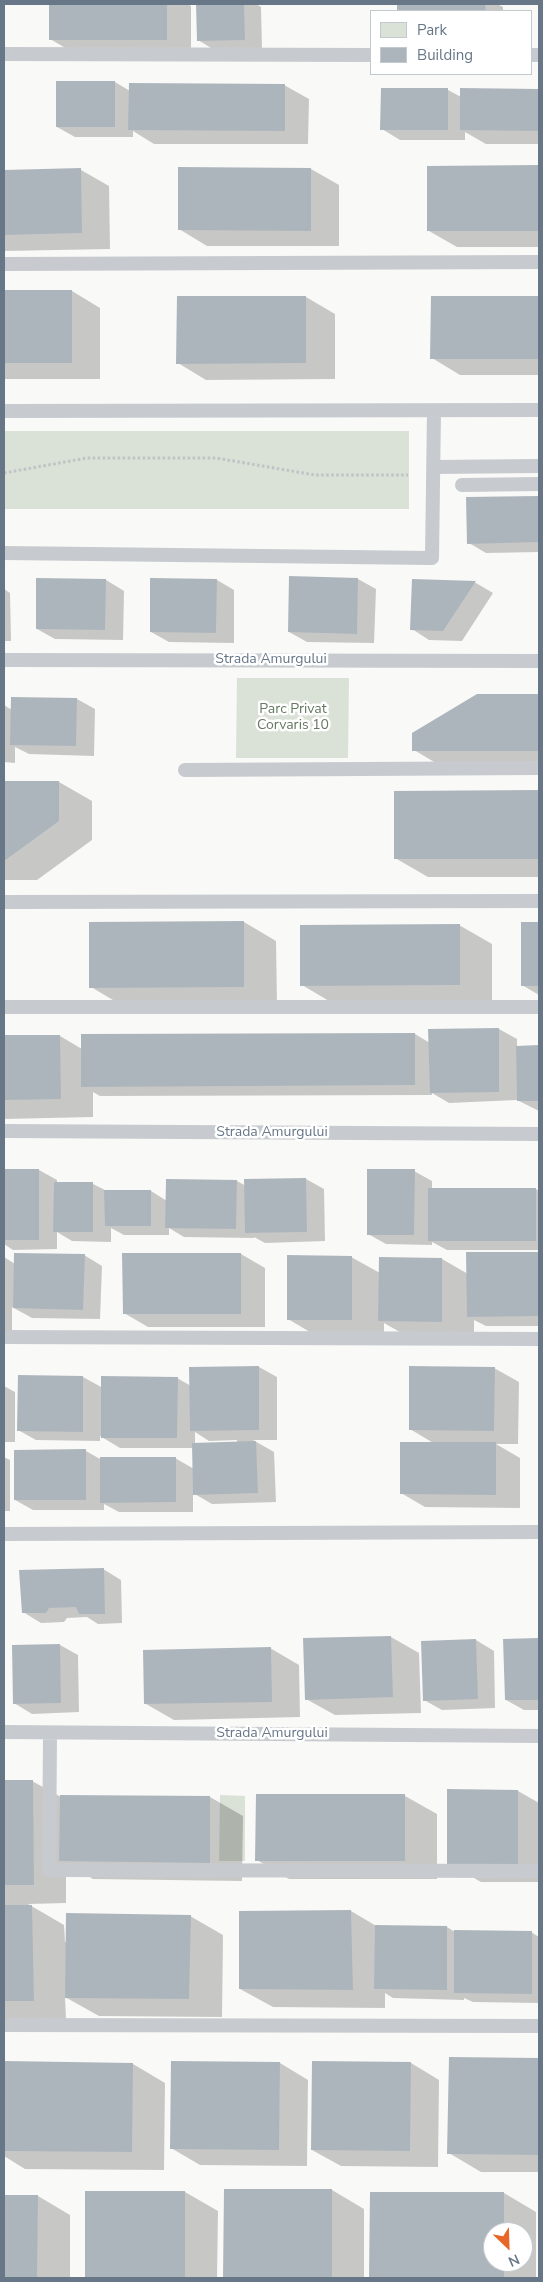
<!DOCTYPE html>
<html>
<head>
<meta charset="utf-8">
<style>
  body { margin:0 }
  #map { position:relative; width:543px; height:2282px; overflow:hidden; background:#f9f9f7; font-family:"Nunito Sans",sans-serif }
  canvas { display:block }
  .frame { position:absolute; inset:0; border:5px solid #677788; pointer-events:none }
  .legend { position:absolute; left:370px; top:10px; width:162px; height:65px; box-sizing:border-box; background:#fff; border:1px solid #c2c9cf; margin:0; padding:6px 9px; list-style:none; font-size:15px; color:#677788 }
  .legend li { display:flex; align-items:center; gap:10px; height:25px }
  .legend b { width:25px; border:1px solid #c2c9cf }
  .north { position:absolute; left:483px; top:2222px; width:50px; height:50px; box-sizing:border-box; background:#fff; border:1px solid #c2c9cf; border-radius:50%; rotate:156deg; font-size:14px; font-weight:700; line-height:20px; text-align:center; color:#677788 }
  .north::after { content:''; display:block; margin:auto; width:18px; height:22px; background:#e86628; clip-path:polygon(50% 0,100% 100%,50% 72%,0 100%) }
</style>
</head>
<body>
<div id="map">
<canvas width="543" height="2282"></canvas>
<div class="frame"></div>
<ul class="legend">
<li><b style="height:14px;background:#dae1d7"></b>Park</li>
<li><b style="height:14px;background:#adb5bc"></b>Building</li>
</ul>
<div class="north">N</div>
</div>
<script>
const context = document.querySelector('canvas').getContext('2d');
context.lineJoin = 'round';
function fill(path, color) { context.fillStyle = color; context.fill(path, 'evenodd'); }
function stroke(path, color, width, dash) { context.strokeStyle = color; context.lineWidth = width; context.lineCap = dash ? 'butt' : 'round'; context.setLineDash(dash || []); context.stroke(path); }
function write(font, color, halo, rows, align = 'center') {
  context.font = font + ' "Nunito Sans",sans-serif'; context.lineWidth = 5; context.setLineDash([]); context.textBaseline = 'middle'; context.strokeStyle = halo; context.fillStyle = color; for (const [text, x, y, turn = 0] of rows) {
    context.save(); context.translate(x, y); context.rotate((+turn || 0) * Math.PI / 180); context.textAlign = isNaN(turn) ? turn : align; if (halo) context.strokeText(text, 0, 0); context.fillText(text, 0, 0); context.restore();
  }
}
const green = new Path2D(`
  M4 431H409V509H4Z
  M237 678H349L348 758H236Z
  M220 1795 245 1796V1861H219Z`);
const shadow = new Path2D(`
  M51 4H188L191 6V54L74 53 50 39Z
  M197 4H256L261 7 262 50 216 51 198 40Z
  M398 4H497L503 7V11H398Z
  M115 82 130 91 284 85 309 99 308 144H154L133 131V137H75L57 127Z
  M382 89 448 90 461 97V90H539V144H486L465 132V140H400L382 129Z
  M539 166V247H457L429 231 428 167Z
  M311 169 339 185V246H207L179 229Z
  M81 170 109 186 110 249 4 251V171Z
  M4 291H72L100 308V379H4Z
  M306 297 335 314V379L206 380 178 363V298Z
  M432 297H539V375H460L432 358Z
  M539 497V552L486 553 469 543 468 498Z
  M358 579 376 589 374 643 307 642 289 632Z
  M106 580 124 591 123 640 55 639 37 629Z
  M217 580 234 590V643L169 642 151 632Z
  M413 581 476 583 493 593 462 641 429 640 412 629Z
  M4 589 10 593 11 641H4Z
  M478 695H539V769H446L414 750Z
  M12 698 77 699 95 709 94 756 29 754 15 747V763L4 762V705L12 710Z
  M4 782H59L92 801V840L37 880H4Z
  M395 792H539V877H428L395 858Z
  M244 922 276 941 277 1005 123 1006 91 987Z
  M522 924H539V995L522 985Z
  M459 925 492 944V1003L334 1004 302 985Z
  M499 1029 517 1039V1047H539V1111L517 1100 449 1103 432 1093V1095L100 1096 93 1092V1117L4 1119V1037L60 1036 82 1049 415 1034 430 1043Z
  M4 1170H39L57 1180V1183L93 1184 107 1191H151L167 1201 237 1181 246 1186 306 1179 324 1189 325 1241 265 1243 254 1237V1238L184 1237 169 1228V1235H124L111 1228V1242L72 1241 57 1232V1249L13 1250 4 1244Z
  M414 1171 432 1181V1189H536L539 1191V1250H447L432 1242V1245L386 1244 368 1234Z
  M539 1253V1326H486L474 1320V1340L412 1339 384 1323V1338H320L288 1319 351 1257 380 1273V1259H442L468 1274V1254Z
  M241 1254 265 1268V1327H148L124 1313V1255Z
  M84 1255 102 1266 100 1319 32 1318 12 1307V1331H4V1257L15 1264Z
  M259 1367 277 1377V1440H253L274 1452 276 1502 212 1504 193 1493V1512H119L104 1504V1510H33L15 1500V1451H86L100 1459 175 1458 194 1469 193 1448H120L100 1436V1441L36 1440 18 1430 19 1376 83 1377 103 1388 177 1378 191 1386ZM195 1432 209 1441 237 1440V1443L195 1444Z
  M494 1368 519 1382 518 1444H496L520 1458V1508L425 1507 401 1493 435 1444 410 1429Z
  M4 1386 15 1392V1442H4Z
  M4 1457 10 1460V1511H4Z
  M103 1569 121 1580 122 1623 98 1624 87 1617 67 1618 64 1622 41 1623 23 1612 20 1572Z
  M391 1637 419 1653 421 1713 335 1715 306 1699Z
  M539 1639V1710H524L506 1700 505 1640Z
  M476 1640 494 1651 495 1708 442 1710 424 1700Z
  M60 1645 78 1655 79 1712 32 1714 14 1703Z
  M270 1648 299 1665 300 1717 174 1720 146 1704Z
  M4 1781H32L61 1797H210L243 1816 242 1881 93 1879 66 1863V1903L28 1904 64 1925 65 1942 190 1916 223 1935 222 2017 99 2016 65 1997 66 2019 4 2020Z
  M448 1791H518L539 1803V1882H481L448 1863Z
  M405 1796 437 1814V1879H289L257 1860Z
  M351 1911 378 1927H447L455 1932H531L539 1937V2003L473 2002 464 1998V2000L393 1998 385 1993V2008L273 2007 240 1989Z
  M450 2058 539 2059V2172H481L449 2153Z
  M4 2063 133 2064 165 2083 164 2170 25 2169 4 2156Z
  M280 2063 308 2080 307 2166 200 2165 171 2148Z
  M411 2063 439 2080 438 2167 341 2166 312 2150Z
  M225 2190H332L364 2209V2278H224Z
  M86 2192H185L218 2211 217 2278H86Z
  M371 2193H504L536 2212V2278H371ZM493 2232H523V2262H493Z
  M4 2196H38L70 2215V2278H4Z`);
const building = new Path2D(`
  M49 4H167V40H49Z
  M196 4H244L245 40 197 41Z
  M397 4H485L486 11H397Z
  M56 81H115V127H56Z
  M129 83 285 84V131L128 130Z
  M381 88H448V130H380Z
  M460 88 539 89V131L460 130Z
  M539 165V231H427V166Z
  M178 167 311 168V231L178 230Z
  M81 168 82 233 4 235V170Z
  M4 290H72V363H4Z
  M177 296H306V363L176 364Z
  M431 296H539V359H430Z
  M539 496V542L467 544 466 497Z
  M289 576 358 578 357 634 288 632Z
  M36 578 106 579 105 630 36 629Z
  M150 578 217 579 216 633 150 632Z
  M412 579 476 581 443 631 410 630Z
  M477 694H539V751H412V733Z
  M11 697 77 698 76 746 10 745Z
  M4 781H59V821L4 861Z
  M539 790V859H394V791Z
  M244 921V987L89 988V922Z
  M521 922H539V986H521Z
  M460 924V985L300 986V925Z
  M499 1028V1092L430 1093 428 1029Z
  M415 1033V1085L81 1087V1034Z
  M4 1035H60L61 1099 4 1100Z
  M539 1045V1101H517L516 1046Z
  M4 1169H39V1240H4Z
  M367 1169H415L414 1235H367Z
  M306 1178 307 1232 245 1233 244 1179Z
  M166 1179 237 1180 236 1229 165 1228Z
  M54 1182H93V1232H53Z
  M428 1188H536V1241H428Z
  M104 1190H151V1226H105Z
  M466 1252H539V1316L467 1317Z
  M14 1253 85 1254 83 1310 13 1308Z
  M122 1253H241V1314H123Z
  M287 1255 352 1256V1320H287Z
  M379 1257 442 1258V1322L378 1321Z
  M259 1366V1430L190 1431 189 1367Z
  M409 1366 495 1367 494 1431 409 1430Z
  M18 1375 83 1376V1432L17 1431Z
  M101 1376 178 1377 177 1438H101Z
  M256 1441 258 1493 193 1495 192 1443Z
  M400 1442H496V1495L400 1494Z
  M86 1449V1500H14V1450Z
  M100 1457H176V1502L100 1503Z
  M104 1568 105 1614H79L76 1607 49 1608 46 1613H22L19 1570Z
  M391 1636 393 1697 305 1700 303 1638Z
  M539 1638V1700H505L503 1639Z
  M476 1639 478 1699 423 1701 421 1641Z
  M60 1644 61 1703 13 1704 12 1645Z
  M271 1647 272 1702 144 1704 143 1650Z
  M4 1780H33L34 1885H4Z
  M447 1789 518 1790V1864H447Z
  M256 1794H405V1861H255Z
  M60 1795 210 1796V1863L59 1861Z
  M4 1905H32L34 2001H4Z
  M351 1910 353 1990 239 1989V1911Z
  M66 1913 191 1915 189 1999 65 1998Z
  M375 1925 447 1926V1990L374 1989Z
  M454 1930 532 1931V1994L454 1993Z
  M449 2057 539 2058V2155L447 2154Z
  M4 2061 133 2063 132 2152 4 2151Z
  M171 2061 280 2062 279 2150 170 2149Z
  M312 2061 411 2062 410 2151 311 2150Z
  M224 2189H332V2278H223Z
  M85 2191H185V2278H85Z
  M370 2192H504V2232H493V2262H504V2278H369Z
  M4 2195H38L37 2278H4Z`);
const path = new Path2D(`
  M4 473 87 458H216L315 475H408`);
const lane = new Path2D(`
  M4 54 372 55
  M532 55H539
  M4 264 539 262
  M4 411 539 410
  M433 467 539 466
  M462 485 539 484
  M4 553 432 558 434 411
  M4 660 539 661
  M185 770 539 768
  M4 902 539 901
  M4 1007H539
  M4 1131 539 1134
  M4 1337 539 1339
  M4 1534 539 1532
  M4 1732 539 1736
  M50 1733 49 1870 539 1871
  M4 2025 539 2026`);
const streetNames = [
  ["Strada Amurgului",271,660],
  ["Strada Amurgului",272,1133],
  ["Strada Amurgului",272,1734]
];
const parkNames = [
  ["Parc Privat",293,710],
  ["Corvaris 10",293,726]
];
fill(green, '#dae1d7');
fill(shadow, '#0003');
fill(building, '#adb5bc');
stroke(path, '#c0c3c5', 3, [2.5, 2.5]);
stroke(lane, '#c7cace', 14);
write('14px', '#677788', '#fff', streetNames);
write('14px', '#657a62', '#fff', parkNames);
</script>
</body>
</html>
